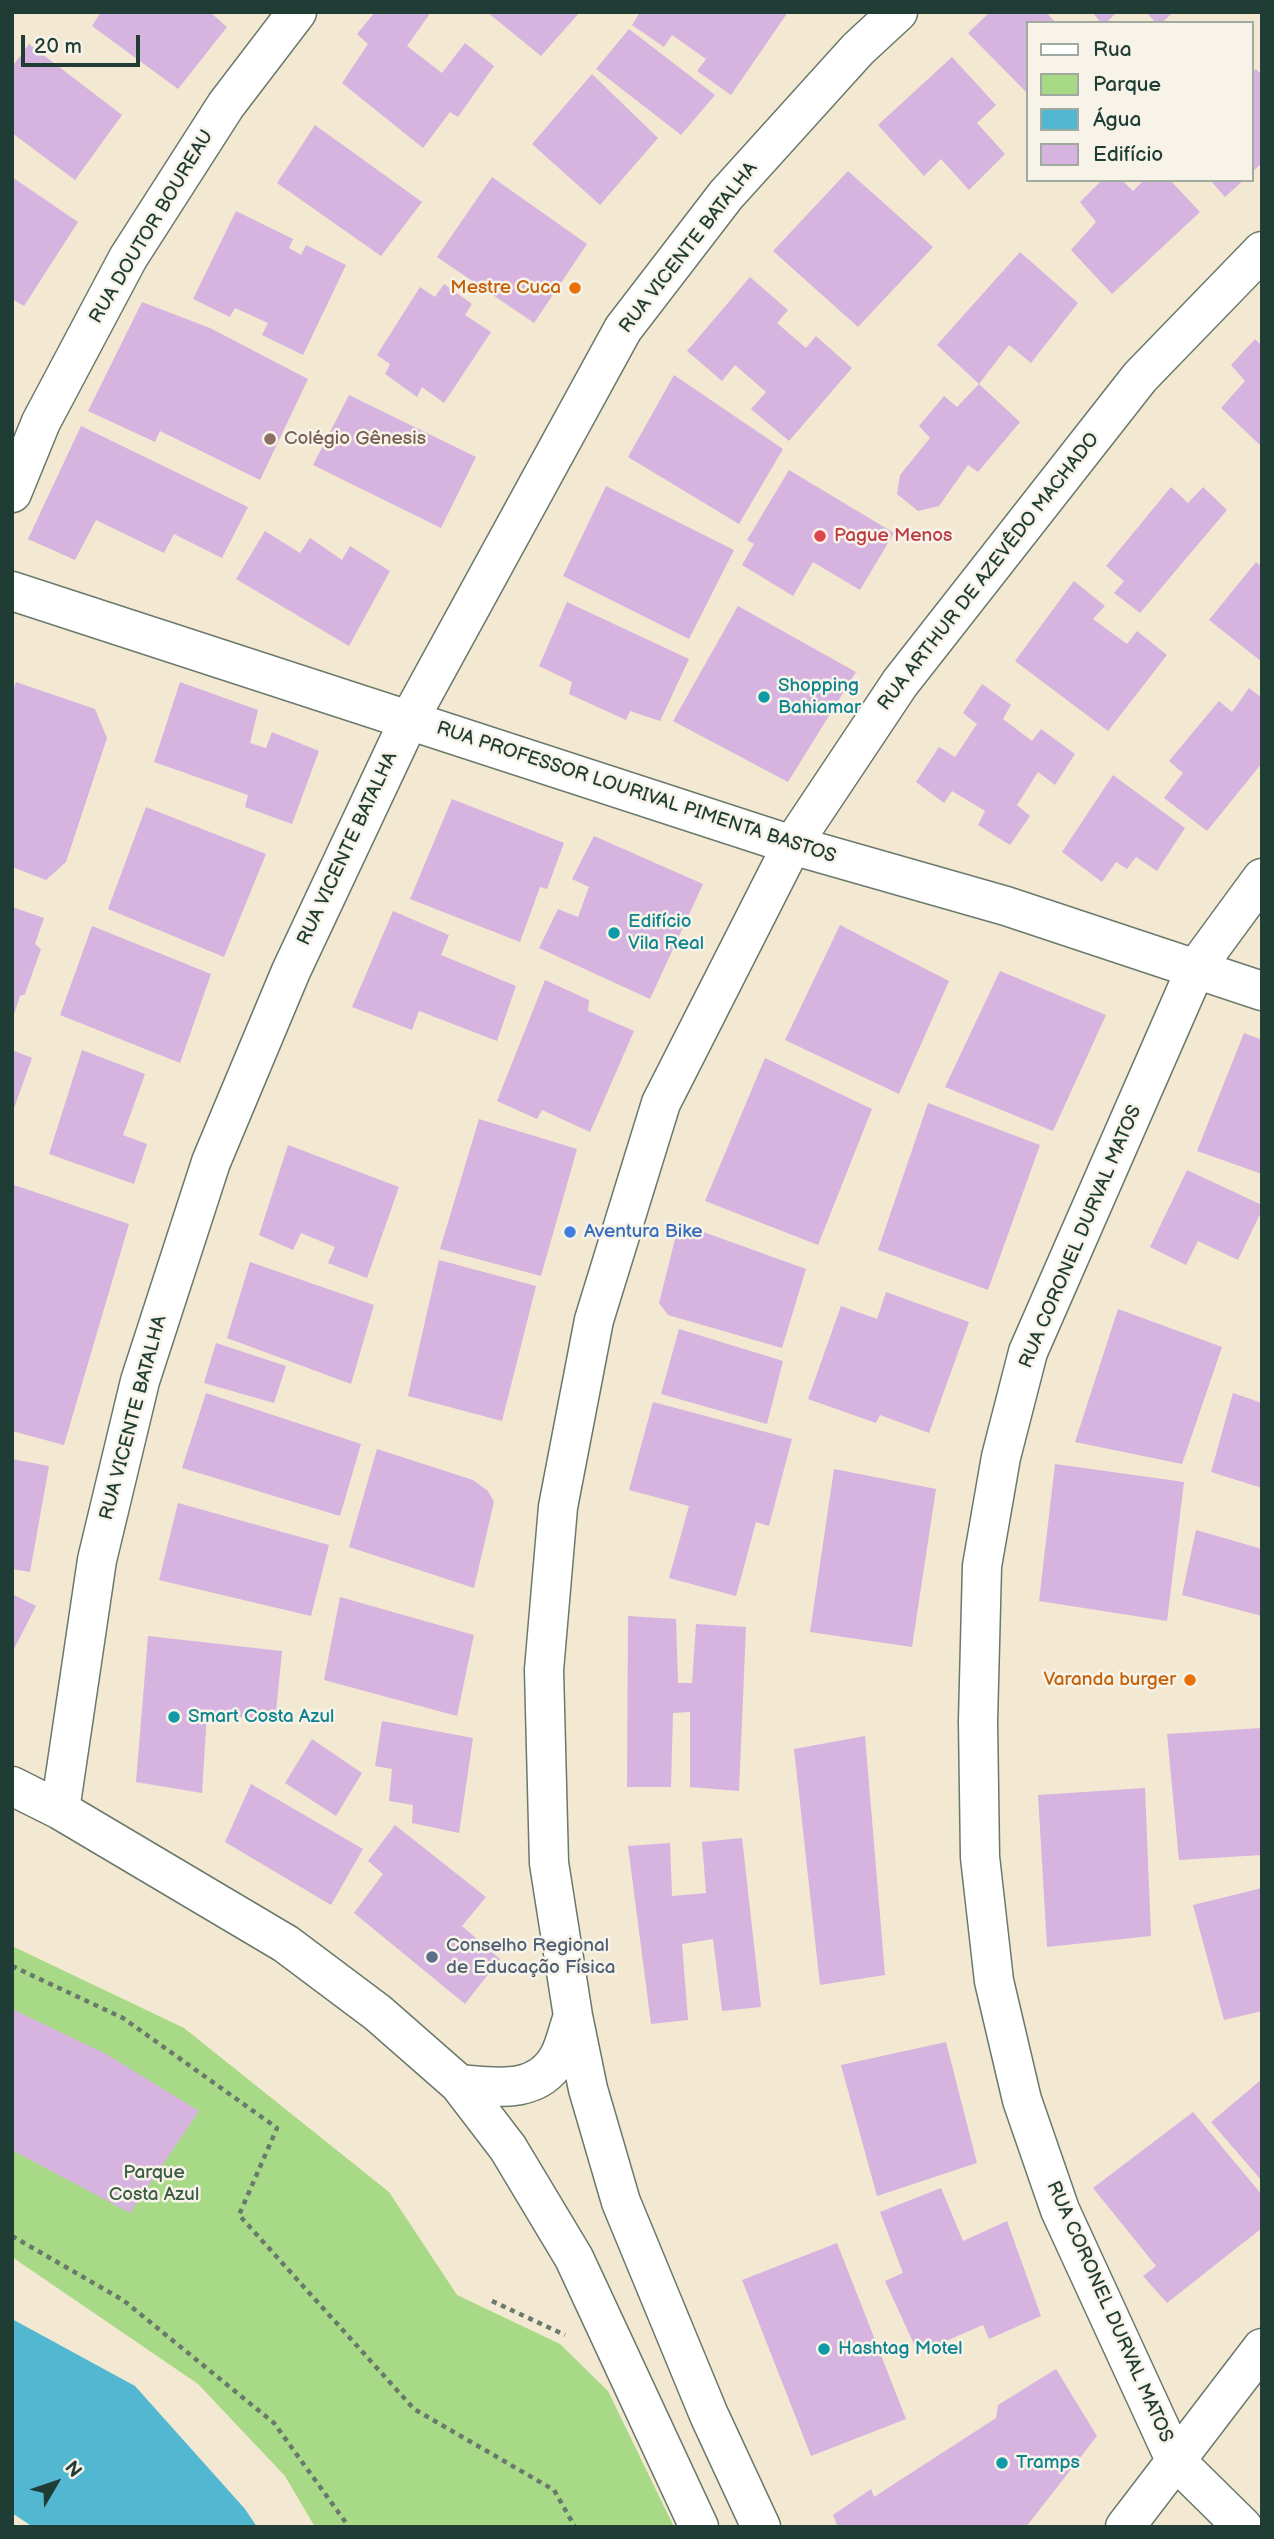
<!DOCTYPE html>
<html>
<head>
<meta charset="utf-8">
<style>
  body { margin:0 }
  #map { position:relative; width:1274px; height:2539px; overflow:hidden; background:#f3e8d1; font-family:"Balsamiq Sans",sans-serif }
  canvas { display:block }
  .frame { position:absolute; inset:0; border:14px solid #1f3d34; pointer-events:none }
  .legend { position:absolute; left:1026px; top:21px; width:228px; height:161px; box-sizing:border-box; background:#f7f3e8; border:2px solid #a1aaa0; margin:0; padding:9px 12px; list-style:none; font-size:21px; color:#1f3d34 }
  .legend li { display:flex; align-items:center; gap:14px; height:35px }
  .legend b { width:35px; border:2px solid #a1aaa0 }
  .north { position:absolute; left:21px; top:2448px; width:70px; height:70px; -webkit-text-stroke:5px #f7f3e8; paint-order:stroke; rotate:51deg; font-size:19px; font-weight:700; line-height:28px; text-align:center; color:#1f3d34 }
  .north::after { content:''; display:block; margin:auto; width:24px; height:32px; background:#1f3d34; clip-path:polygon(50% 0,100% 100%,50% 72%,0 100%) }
  .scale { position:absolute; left:21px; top:35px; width:119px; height:32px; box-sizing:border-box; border:4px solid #1f3d34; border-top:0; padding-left:9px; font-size:21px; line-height:24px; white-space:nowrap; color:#1f3d34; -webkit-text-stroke:5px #f7f3e8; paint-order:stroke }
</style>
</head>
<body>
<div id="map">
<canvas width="1274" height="2539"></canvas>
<div class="frame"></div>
<ul class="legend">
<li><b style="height:9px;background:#fff"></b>Rua</li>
<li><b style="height:19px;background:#a8d987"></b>Parque</li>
<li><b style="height:19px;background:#52b7d1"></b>Água</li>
<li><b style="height:19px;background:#d6b4df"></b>Edifício</li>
</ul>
<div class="north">N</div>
<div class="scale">20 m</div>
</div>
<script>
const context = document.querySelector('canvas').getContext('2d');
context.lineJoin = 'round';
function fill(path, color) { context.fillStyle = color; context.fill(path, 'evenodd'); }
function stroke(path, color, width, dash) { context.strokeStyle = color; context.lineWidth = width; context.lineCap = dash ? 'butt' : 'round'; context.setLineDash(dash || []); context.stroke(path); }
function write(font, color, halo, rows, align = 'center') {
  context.font = font + ' "Balsamiq Sans",sans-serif'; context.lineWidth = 5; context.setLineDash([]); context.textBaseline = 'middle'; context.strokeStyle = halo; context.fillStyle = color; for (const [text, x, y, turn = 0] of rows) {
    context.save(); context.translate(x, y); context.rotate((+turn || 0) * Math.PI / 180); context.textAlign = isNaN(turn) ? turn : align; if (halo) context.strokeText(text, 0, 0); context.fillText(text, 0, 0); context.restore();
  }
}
const green = new Path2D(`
  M12 1946 184 2028 389 2192 457 2295 560 2344 608 2391 674 2527H315L285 2476 198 2384 12 2257Z`);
const water = new Path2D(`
  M12 2319 135 2386 245 2509 257 2527H33L12 2513Z`);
const building = new Path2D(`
  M101 12H210L227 27 178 89 92 26Z
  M375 12H426L429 15 407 46 442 73 465 43 494 66 458 117 450 112 423 148 342 83 368 44 357 34Z
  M487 12H580L541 56Z
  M640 12H788L731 95 697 71 706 59 672 35 664 47 632 25Z
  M990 12H1046L1056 23H1027V93L968 33Z
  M1092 12H1117L1106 23H1101Z
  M1146 12H1173L1162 23H1156Z
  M629 29 715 95 681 135 596 69Z
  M29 44 122 115 75 180 12 133V67Z
  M952 57 996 105 977 123 1005 154 969 190 941 159 924 176 878 125Z
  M1256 69 1262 75V163L1251 173V73Z
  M592 74 658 138 600 205 532 144Z
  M315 125 422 202 381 256 277 183Z
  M848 171 933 247 858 327 773 251Z
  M12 177 78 222 24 306 12 299Z
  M492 177 587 244 534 323 437 257Z
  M1102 180H1122L1133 191 1144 180H1170L1200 212 1112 294 1071 250 1096 222 1080 202Z
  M1210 180H1244L1225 197Z
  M236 211 293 239 289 248 301 255 306 245 346 265 303 355 262 335 268 323 235 308 230 317 193 299Z
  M1020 252 1078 303 1031 363 1009 345 979 384 1020 422 978 472 968 465 939 506 918 511 897 494 900 475 930 438 919 426 944 396 957 407 979 384 937 345Z
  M750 277 788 310 777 323 806 348 816 336 852 368 789 441 751 409 766 392 735 365 722 381 687 351Z
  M444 284 472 304 465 315 491 332 444 403 422 387 417 397 385 374 390 364 377 355 420 287 435 297Z
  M142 302 210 328 308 379 260 480 160 431 155 442 88 411Z
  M1255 339 1262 346V447L1221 408 1245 381 1231 365Z
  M674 375 783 449 739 524 628 457Z
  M349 395 476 457 441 528 313 465Z
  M81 426 248 507 222 558 174 534 164 553 96 520 75 560 28 539Z
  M789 470 894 533 860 590 813 562 793 596 742 565 754 544 747 540Z
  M606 486 734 550 689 639 563 576Z
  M1171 487 1188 503 1203 487 1227 510 1140 613 1114 593 1124 581 1106 566Z
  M265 531 300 553 310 538 342 560 350 546 390 571 349 646 236 579Z
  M1256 562 1262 567V662L1209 620Z
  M1074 581 1105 606 1093 619 1127 644 1137 631 1167 655 1108 731 1015 661Z
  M567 602 689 659 660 721 630 711 626 720 569 694 572 682 539 666Z
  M738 606 856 672 788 782 673 721Z
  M16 682 95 709 107 738 66 862 46 880 12 867V693Z
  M180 682 258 710 250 743 266 748 272 732 319 751 292 824 245 807 248 795 154 762Z
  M982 684 1011 705 1003 719 1032 741 1041 729 1075 754 1055 785 1038 772 1017 805 1030 816 1010 845 978 825 985 811 952 791 944 803 916 782 939 747 955 757 977 724 963 713Z
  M1249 688 1262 698V763L1207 831 1164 798 1183 773 1169 761 1219 701 1232 712Z
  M1113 775 1185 828 1157 871 1136 857 1127 869 1116 862 1102 882 1062 852Z
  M452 799 564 843 547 889 540 887 520 942 410 899Z
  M146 807 266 854 224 957 108 909Z
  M594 836 703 884 650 999 539 948 558 909 578 917 589 887 572 879Z
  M12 907 44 918 35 944 41 949 25 994 20 996 13 1017Z
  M393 911 449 935 441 955 516 986 497 1041 419 1011 412 1030 352 1007Z
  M840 925 949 981 899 1094 785 1040Z
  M92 926 211 974 180 1063 60 1015Z
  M1000 971 1106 1015 1053 1131 945 1087Z
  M545 980 589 1000 588 1011 634 1031 590 1132 542 1110 537 1119 497 1101Z
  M1244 1033 1262 1040V1174L1197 1151Z
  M12 1050 32 1058 13 1111H12Z
  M82 1050 145 1074 123 1135 147 1144 134 1184 49 1154Z
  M765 1058 872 1109 818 1245 705 1201Z
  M928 1103 1040 1145 988 1290 878 1250Z
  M479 1119 577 1149 541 1276 440 1249Z
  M288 1145 399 1187 367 1278 328 1263 335 1247 301 1233 293 1250 259 1235Z
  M1187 1170 1262 1205V1210L1238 1260 1198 1241 1186 1265 1150 1247Z
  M14 1185 129 1224 64 1445 12 1431Z
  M698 1230 806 1269 782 1348 668 1315 659 1303 675 1239Z
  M439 1260 536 1286 502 1421 408 1396Z
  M250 1262 374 1305 351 1384 227 1338Z
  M886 1292 969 1322 929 1433 880 1415 876 1423 808 1399 841 1306 877 1319Z
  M1118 1309 1222 1347 1182 1464 1075 1442Z
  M679 1329 783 1361 767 1424 661 1394Z
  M216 1343 286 1366 274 1403 204 1383Z
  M206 1393 361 1444 340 1516 182 1468Z
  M1233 1393 1262 1403V1488L1211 1472Z
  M653 1402 792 1439 769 1526 756 1522 736 1596 669 1578 689 1506 629 1490Z
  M377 1449 473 1480 488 1491 494 1502 474 1588 349 1547Z
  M12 1459 49 1466 30 1572 12 1569Z
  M1055 1464 1184 1482 1167 1621 1039 1601Z
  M834 1469 936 1489 912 1647 810 1632Z
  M178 1503 329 1545 311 1616 159 1580Z
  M1196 1530 1262 1549V1616L1182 1595Z
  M12 1594 36 1606 12 1653Z
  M340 1597 474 1635 457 1716 324 1680Z
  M628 1616 676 1619 678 1683H692L696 1624 746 1627 739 1791 690 1787V1712L673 1713 671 1787H627Z
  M148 1636 282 1651 275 1722 207 1712 202 1793 136 1782Z
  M382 1721 473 1738 459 1833 412 1823 413 1805 389 1801 392 1769 375 1766Z
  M1262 1728V1855L1179 1860 1167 1734Z
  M865 1736 885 1975 820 1985 794 1749Z
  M312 1739 362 1773 336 1816 285 1783Z
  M251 1784 363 1849 331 1905 225 1842Z
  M1145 1788 1151 1936 1047 1947 1038 1795Z
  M395 1825 486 1897 462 1926 500 1959 465 2004 354 1913 383 1874 368 1861Z
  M742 1838 761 2007 722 2011 713 1939 682 1944 688 2020 651 2024 628 1846 670 1843 672 1896 706 1893 702 1842Z
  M1262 1888V2011L1224 2020 1193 1905Z
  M12 2009 106 2054 199 2111 130 2213 12 2150Z
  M946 2042 977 2163 877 2196 841 2065Z
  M1262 2079V2181L1211 2122Z
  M1193 2112 1262 2195V2228L1167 2303 1143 2276 1156 2266 1093 2188Z
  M941 2188 963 2241 1007 2221 1041 2316 989 2339 983 2325 918 2353 885 2281 903 2273 880 2212Z
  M837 2243 906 2419 811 2456 742 2280Z
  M1056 2369 1097 2436 1026 2527H838L833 2515 871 2489 874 2497 996 2418 998 2405Z`);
const path = new Path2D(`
  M12 1966 123 2018 277 2128 239 2215 414 2409 554 2490 575 2527
  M12 2236 123 2300 274 2423 349 2527
  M492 2301 565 2335`);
const minor = new Path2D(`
  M12 493 41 422 128 258 226 105 297 12
  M12 591 792 845 1006 906 1262 991
  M12 1786 60 1810 286 1944 378 2013 459 2084 508 2148 574 2258 699 2527
  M60 1810 97 1560 140 1381 211 1162 291 971 409 720 623 329 726 195 858 49 898 12
  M459 2084C495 2087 537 2095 558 2058 565 2046 568 2029 573 2016
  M761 2527 709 2415 621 2202 588 2089 573 2016 549 1863 544 1670 558 1507 594 1320 661 1103 792 845 900 683 1140 377 1262 251
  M1125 2527 1262 2348
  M1243 2527 1175 2460 1060 2210 1022 2100 994 1981 980 1857 978 1721 982 1566 1001 1457 1028 1352 1196 968 1262 878`);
const markers = [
  [575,288,7,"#e8710a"],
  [270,439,7,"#8d6e63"],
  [820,536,7,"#e0444e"],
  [764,697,7,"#0f9aa8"],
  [614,933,7,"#0f9aa8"],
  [570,1232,7,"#3f7fe0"],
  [1190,1680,7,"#e8710a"],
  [174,1717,7,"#0f9aa8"],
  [432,1957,7,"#5c6f8a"],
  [824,2349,7,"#0f9aa8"],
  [1002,2463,7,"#0f9aa8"]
];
const streetNames = [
  ["RUA DOUTOR BOUREAU",152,227,-59],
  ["RUA VICENTE BATALHA",689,248,-52],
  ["RUA ARTHUR DE AZEVÊDO MACHADO",989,572,-52],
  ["RUA PROFESSOR LOURIVAL PIMENTA BASTOS",636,793,18],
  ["RUA VICENTE BATALHA",348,849,-65],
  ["RUA CORONEL DURVAL MATOS",1081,1237,-67],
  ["RUA VICENTE BATALHA",134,1418,-75],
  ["RUA CORONEL DURVAL MATOS",1109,2312,66]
];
const foodNames = [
  ["Mestre Cuca",561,288],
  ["Varanda burger",1176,1680]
];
const educationNames = [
  ["Colégio Gênesis",284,439]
];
const healthNames = [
  ["Pague Menos",834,536]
];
const cultureNames = [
  ["Shopping",778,686],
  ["Bahiamar",778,708],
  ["Edifício",628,922],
  ["Vila Real",628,944],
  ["Smart Costa Azul",188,1717],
  ["Hashtag Motel",838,2349],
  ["Tramps",1016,2463]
];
const shopNames = [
  ["Aventura Bike",584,1232]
];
const serviceNames = [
  ["Conselho Regional",446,1946],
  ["de Educação Física",446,1968]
];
const parkNames = [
  ["Parque",154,2173],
  ["Costa Azul",154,2195]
];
fill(green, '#a8d987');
fill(water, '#52b7d1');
fill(building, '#d6b4df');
stroke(minor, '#69796b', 41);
stroke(path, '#69796b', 4.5, [5, 5]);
stroke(minor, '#fff', 38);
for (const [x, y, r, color] of markers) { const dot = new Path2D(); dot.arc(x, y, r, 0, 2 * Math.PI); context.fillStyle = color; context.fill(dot); stroke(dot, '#f7f3e8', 2.5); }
write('19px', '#1f3d34', '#f7f3e8', streetNames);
write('19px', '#c56008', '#f7f3e8', foodNames, 'right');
write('19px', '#785e54', '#f7f3e8', educationNames, 'left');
write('19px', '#be3a42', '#f7f3e8', healthNames, 'left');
write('19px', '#0d838f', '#f7f3e8', cultureNames, 'left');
write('19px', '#366cbe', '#f7f3e8', shopNames, 'left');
write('19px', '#4e5e75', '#f7f3e8', serviceNames, 'left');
write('19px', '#3a5c45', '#f7f3e8', parkNames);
</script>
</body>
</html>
